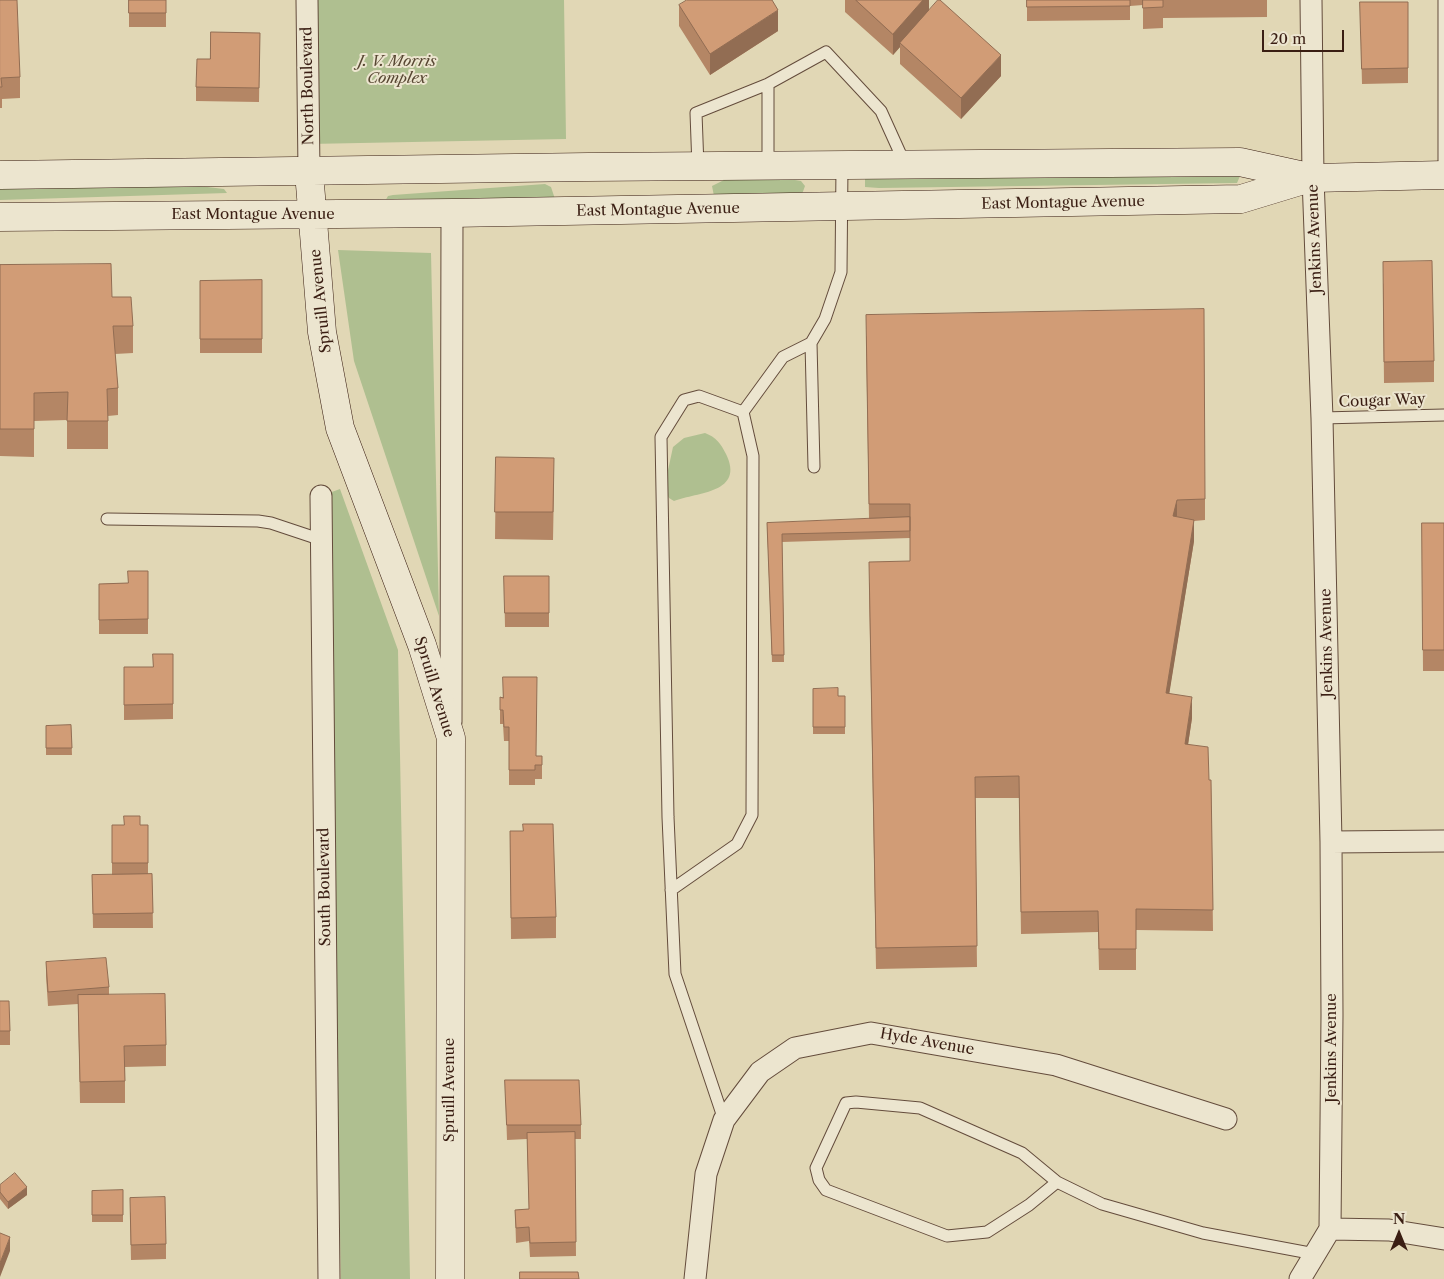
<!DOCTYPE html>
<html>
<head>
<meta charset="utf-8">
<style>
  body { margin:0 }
  #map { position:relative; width:1444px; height:1279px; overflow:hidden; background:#e1d7b5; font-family:"Libre Caslon Text",serif }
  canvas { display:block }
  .north { position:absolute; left:1374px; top:1209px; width:50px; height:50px; -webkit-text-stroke:4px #ece5cf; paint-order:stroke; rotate:0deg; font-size:14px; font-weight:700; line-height:20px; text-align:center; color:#3a1e13 }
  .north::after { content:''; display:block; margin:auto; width:18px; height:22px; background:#3a1e13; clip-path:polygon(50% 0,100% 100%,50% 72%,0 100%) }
  .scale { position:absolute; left:1262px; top:30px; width:82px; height:22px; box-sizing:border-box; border:2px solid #3a1e13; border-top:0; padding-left:6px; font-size:15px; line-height:18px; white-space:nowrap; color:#3a1e13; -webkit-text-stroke:4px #ece5cf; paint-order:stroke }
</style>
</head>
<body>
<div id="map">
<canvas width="1444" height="1279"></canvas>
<div class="north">N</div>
<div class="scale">20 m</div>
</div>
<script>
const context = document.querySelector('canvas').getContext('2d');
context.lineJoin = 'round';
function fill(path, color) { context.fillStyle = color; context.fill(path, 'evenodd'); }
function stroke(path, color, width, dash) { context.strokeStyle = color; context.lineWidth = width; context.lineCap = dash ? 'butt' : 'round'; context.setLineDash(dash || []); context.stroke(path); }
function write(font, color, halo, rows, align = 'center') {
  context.font = font + ' "Libre Caslon Text",serif'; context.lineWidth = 4; context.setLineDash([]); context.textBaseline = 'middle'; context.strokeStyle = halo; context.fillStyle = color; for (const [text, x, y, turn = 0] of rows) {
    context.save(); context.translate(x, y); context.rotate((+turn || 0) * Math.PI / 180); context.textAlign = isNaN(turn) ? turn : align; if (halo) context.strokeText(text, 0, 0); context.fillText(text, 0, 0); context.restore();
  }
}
const green = new Path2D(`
  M307 0H564L566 139 309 144Z
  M1240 176 1237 183 879 188 865 187V178Z
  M724 180H795L801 181 805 186 801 197 714 196 712 186Z
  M545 184 551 187 555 199 384 203 388 196 393 195Z
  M199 186 224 189 227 193 0 200V188Z
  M338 250 431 253 439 616 354 361Z
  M705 433C716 437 721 444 726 454 745 493 698 492 674 501L669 498 664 489 673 447 684 438Z
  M340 489 398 650 410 1279H341L330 758 321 496Z`);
const lane = new Path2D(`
  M768 84V166
  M698 167 696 113 768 84 826 52 881 111 905 164
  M1444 175V0
  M743 412 783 357 811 343
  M1322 418 1444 415
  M814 467 811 343 825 319 841 272 842 166
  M107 519 258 521 271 523 322 540
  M671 890 737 844 752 815 753 456 743 412 699 396 684 400 661 437 668 817 675 974 724 1120
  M1057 1182 1029 1205 987 1232 947 1236 826 1190 819 1180 816 1168 846 1103 856 1102 920 1108 1022 1153 1057 1182 1102 1204 1203 1233 1315 1254`);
const street = new Path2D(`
  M307 0 309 172
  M321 496 329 1279
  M451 722 452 213
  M1331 842 1444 841
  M1330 1229 1389 1230 1444 1239
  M695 1279 706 1174 724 1120 760 1072 795 1048 871 1033 1056 1065 1226 1119
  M1300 1279 1330 1229 1332 1015 1331 842 1322 418 1313 178 1311 0`);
const secondary = new Path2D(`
  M309 172 322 332 340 428 422 645 451 738 450 1279
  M0 175 588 167 1240 162 1313 178 1444 175
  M0 217 452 213 1241 199 1310 178`);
const wall = new Path2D(`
  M0 0 20 77V98L2 99V108H0Z
  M129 0H166V27H129Z
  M845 0H929V10L1001 76 961 119 900 64V47L893 55 845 12Z
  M1027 0H1130V20L1027 21Z
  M1130 0H1267V17L1163 18V28L1143 29V5L1130 6Z
  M1360 2H1408V83L1362 84Z
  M679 5 778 31 710 75 679 26Z
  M260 33 259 102 196 101V87L210 59Z
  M0 265 112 297 133 326V353L115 354 118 388V415L108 416V449H67V420L34 421V457L0 456Z
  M262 280V353H200V281Z
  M1383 283 1434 361V382L1384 383Z
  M866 336 1205 499V520L1194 521V541L1169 693 1192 718 1188 744 1209 780H1211L1213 931 1136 930V970H1099L1098 932 1021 934 1019 798H975L977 967 876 969 869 583 910 561V538L782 542 784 662H772L767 523 869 519Z
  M496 457 554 485 553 540 495 539Z
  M1422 523H1444V671H1423Z
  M148 571V634H99V584L128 583Z
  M504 576H549V627H505Z
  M153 654H173V719L124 720V667H153Z
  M503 677 536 756H542V779H535V785H509V741H504L503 724H500V697H503Z
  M813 689 838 696H845V734H813Z
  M71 725 72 755H46V726Z
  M112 825H148V874H152L153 928H93L92 875H112Z
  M510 831 556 917V938L511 939Z
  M46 962 109 987V995L166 1045V1066L125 1067V1103H80L78 1004 48 1006 46 976Z
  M0 1001 10 1031V1045H0Z
  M505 1080 581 1125V1139H575L576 1256 530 1257 529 1241 516 1243 515 1210 529 1209 527 1139 507 1140Z
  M0 1185 27 1195 8 1209 0 1199Z
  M123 1190V1222H92V1191Z
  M130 1212 166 1244V1259L131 1260Z`);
const shadedWall = new Path2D(`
  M923 0H929V15L900 43V47L893 55V34Z
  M778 10V31L710 75V54Z
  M1001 55V76L961 119V98Z
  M1177 500V521L1173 516Z
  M1194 520V541L1166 714V693Z
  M1192 697V718L1185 765V744Z
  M27 1187V1195L8 1209V1202Z
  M10 1237V1251L0 1277V1263Z`);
const building = new Path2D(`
  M0 0H17L20 77 1 78 2 87H0Z
  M129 0H166V13H129Z
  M687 0H772L778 10 710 54 679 5Z
  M856 0H923L893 34Z
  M938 0H940L1001 55 961 98 900 43Z
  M1027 0H1130V6L1027 7Z
  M1143 0H1163V7L1143 8Z
  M1360 2H1408V68L1362 69Z
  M211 32 260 33 259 88 196 87 197 59H210Z
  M1432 261 1434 361 1384 362 1383 262Z
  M111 264 112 297H131L133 326H113L118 388 107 389 108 421H67L68 392 34 393V429H0V265Z
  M262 280V339H200V281Z
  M1204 309 1205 499 1177 500 1173 516 1194 520 1166 693 1192 697 1185 744 1208 747 1209 780H1211L1213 910 1136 909V949H1099L1098 911 1021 912 1019 776 975 777 977 946 876 948 869 562 910 561V504H869L866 315Z
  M496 457 554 458 553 512H495Z
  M910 517V531L782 534 784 655H772L767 523Z
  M1422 523H1444V650H1423Z
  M128 571H148V619L99 620V584L128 583Z
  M504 576H549V613H505Z
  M153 654H173V704L124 705V667H153Z
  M503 677H537L536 756H542V765H535V770H509V727H504L503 710H500V697L503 698Z
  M838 688V696H845V727H813V689Z
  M71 725 72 748H46V726Z
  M124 816H140V825H148V863H112V825H124Z
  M523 824H553L556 917 511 918 510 831H523Z
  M152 874 153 913 93 914 92 875Z
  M106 958 109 987 48 992 46 962Z
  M165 994 166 1045 124 1046 125 1081 80 1082 78 995Z
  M0 1001H9L10 1031H0Z
  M505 1080H579L581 1125H507Z
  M575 1132 576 1242 530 1243 529 1227 516 1228 515 1210 529 1209 527 1133Z
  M15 1173 27 1187 8 1202 0 1192V1185Z
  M123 1190V1215H92V1191Z
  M165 1197 166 1244 131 1245 130 1198Z
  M0 1233 10 1237 0 1263Z
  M520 1272H578L579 1279H520Z`);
const parkNames = [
  ["J. V. Morris",397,62],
  ["Complex",397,79]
];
const streetNames = [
  ["North Boulevard",308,86,-91],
  ["East Montague Avenue",1063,203,-1],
  ["East Montague Avenue",658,210,-1],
  ["East Montague Avenue",253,215],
  ["Jenkins Avenue",1315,239,-92],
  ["Spruill Avenue",321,301,-96],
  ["Cougar Way",1382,401,-2],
  ["Jenkins Avenue",1327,643,-91],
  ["Spruill Avenue",434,687,73],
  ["South Boulevard",325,887,-91],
  ["Hyde Avenue",927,1042,10],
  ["Jenkins Avenue",1332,1048,-90],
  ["Spruill Avenue",450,1090,-90]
];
fill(green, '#afbf90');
stroke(lane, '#644c3c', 13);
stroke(street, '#644c3c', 23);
stroke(secondary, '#3a1e13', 29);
stroke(lane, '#ece5cf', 11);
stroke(street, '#ece5cf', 21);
stroke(secondary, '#ece5cf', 28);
fill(wall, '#b48665');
fill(shadedWall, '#926d53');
fill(building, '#d19c76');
stroke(building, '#926d53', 1);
write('italic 15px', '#574632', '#ece5cf', parkNames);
write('15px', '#3a1e13', '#ece5cf', streetNames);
</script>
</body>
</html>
